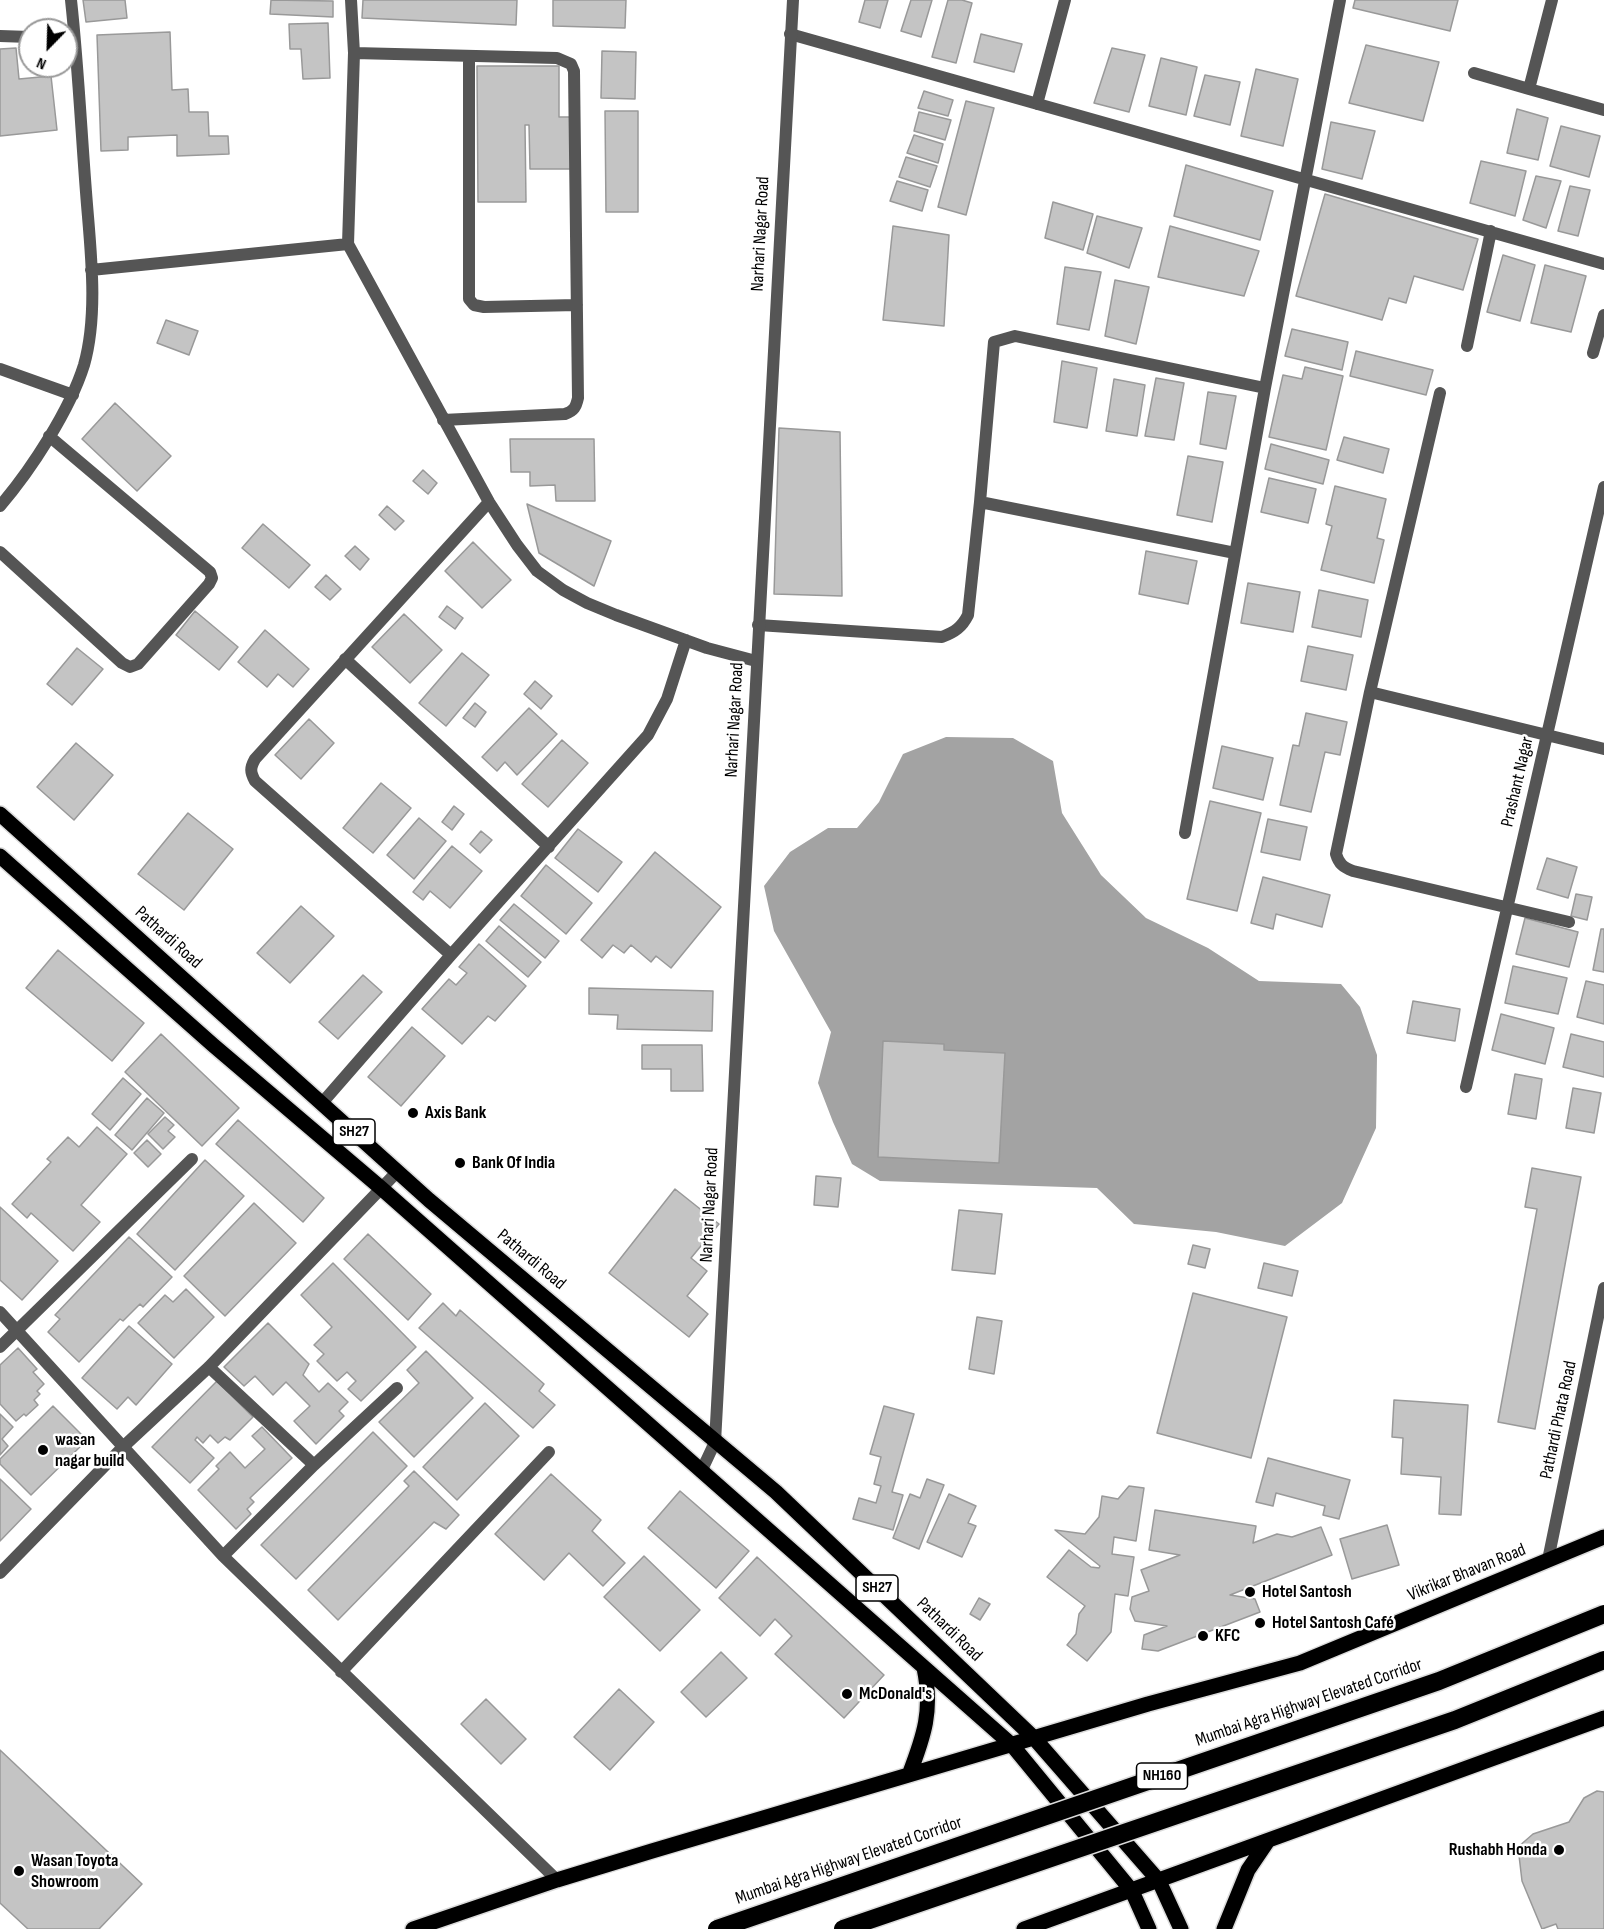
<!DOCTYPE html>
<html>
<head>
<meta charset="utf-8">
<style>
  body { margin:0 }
  #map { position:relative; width:1604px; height:1929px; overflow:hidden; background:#fff; font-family:"Sofia Sans Condensed",sans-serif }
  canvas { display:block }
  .north { position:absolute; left:18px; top:18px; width:60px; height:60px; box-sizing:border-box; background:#fff; border:2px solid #999; border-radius:50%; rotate:203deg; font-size:16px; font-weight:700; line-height:24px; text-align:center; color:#000 }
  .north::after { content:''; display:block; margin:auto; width:21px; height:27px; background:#000; clip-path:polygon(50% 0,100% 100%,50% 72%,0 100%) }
</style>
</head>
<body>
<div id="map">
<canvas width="1604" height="1929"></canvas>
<div class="north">N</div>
</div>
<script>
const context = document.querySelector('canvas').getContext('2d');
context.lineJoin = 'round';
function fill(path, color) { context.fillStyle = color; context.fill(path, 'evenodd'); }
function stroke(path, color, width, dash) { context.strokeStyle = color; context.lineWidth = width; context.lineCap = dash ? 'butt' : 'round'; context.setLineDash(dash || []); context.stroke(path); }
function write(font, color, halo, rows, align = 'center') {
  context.font = font + ' "Sofia Sans Condensed",sans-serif'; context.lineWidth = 5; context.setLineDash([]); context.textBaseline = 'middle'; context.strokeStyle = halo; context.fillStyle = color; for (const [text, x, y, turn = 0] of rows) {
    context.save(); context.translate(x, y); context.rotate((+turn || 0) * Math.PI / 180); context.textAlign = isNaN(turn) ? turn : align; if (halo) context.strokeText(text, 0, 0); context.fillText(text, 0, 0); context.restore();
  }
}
const water = new Path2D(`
  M946 737 1013 738 1053 761 1062 813 1101 875 1146 918 1208 948 1259 981 1341 984 1360 1007 1377 1055 1376 1128 1342 1203 1285 1246 1216 1232 1134 1224 1097 1188 880 1181 852 1164 833 1122 818 1083 831 1032 774 931 764 886 790 852 828 828H857L879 802 903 754Z`);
const building = new Path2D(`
  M83 0H125L127 18 86 22Z
  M271 0 333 1V17L270 14Z
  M363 0H517L516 25 362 18Z
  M553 0H626L625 28 553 26Z
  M865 0H888L880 28 859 22Z
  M911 0H932L921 37 901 31Z
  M948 0H962L972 3 956 63 932 57Z
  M1355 0H1458L1450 31 1353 8Z
  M328 23 330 78 303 79 301 49H290L289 24Z
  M170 32 172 90 188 89 189 112H208L209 136H228L229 154 177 156V135L128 137V150L101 151 97 35Z
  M981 34 1022 44 1014 72 974 62Z
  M1366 45 1439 62 1423 121 1349 103Z
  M16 48 19 79 51 76 57 130 0 136V49Z
  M1112 48 1145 55 1129 112 1094 103Z
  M602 51 636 52 635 99 601 98Z
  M1161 58 1197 67 1186 115 1149 106Z
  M477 66H559V117H571L572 169H530L529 125H525L526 202H478Z
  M1256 69 1298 79 1283 146 1241 136Z
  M1205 75 1240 82 1230 125 1194 116Z
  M924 91 953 100 948 116 918 108Z
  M966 101 994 108 966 215 938 207Z
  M1517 109 1548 118 1538 160 1507 153Z
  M605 111H638V212H606Z
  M919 112 951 120 945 140 914 131Z
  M1331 122 1375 131 1362 179 1322 169Z
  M1561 126 1600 136 1589 177 1550 166Z
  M914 135 943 144 938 163 907 153Z
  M906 157 937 166 930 187 899 177Z
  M1481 161 1526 171 1515 216 1470 203Z
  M1186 165 1273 191 1260 240 1174 216Z
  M1536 176 1561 181 1546 228 1523 220Z
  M897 181 928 190 922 211 890 201Z
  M1570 186 1590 190 1578 236 1558 231Z
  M1325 194 1478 239 1463 290 1414 276 1406 303 1389 298 1382 320 1296 296Z
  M1053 202 1093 214 1083 250 1045 238Z
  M1097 216 1142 228 1129 268 1087 253Z
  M893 226 949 235 944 326 883 320Z
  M1170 226 1259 251 1244 296 1158 277Z
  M1503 255 1535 265 1520 321 1487 312Z
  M1545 265 1586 276 1571 332 1531 323Z
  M1065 267 1101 272 1089 330 1057 324Z
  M1115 280 1149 287 1136 344 1105 336Z
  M166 320 198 331 189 355 157 343Z
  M1292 329 1348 342 1342 370 1285 356Z
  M1356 351 1433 370 1426 395 1350 376Z
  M1062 361 1097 368 1087 428 1054 422Z
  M1305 367 1343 376 1326 450 1269 437 1283 375 1302 379Z
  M1156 378 1184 383 1174 440 1145 436Z
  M1114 379 1145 385 1137 436 1106 431Z
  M1208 392 1236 396 1226 449 1200 444Z
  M115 403 171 456 137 491 82 439Z
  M779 428 840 432 842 596 774 594Z
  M1344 437 1389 449 1383 473 1337 460Z
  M510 439H594L595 501H556L555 485 530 486V472H511Z
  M1271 444 1329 460 1323 484 1265 469Z
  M1188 456 1223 462 1212 522 1177 515Z
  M423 470 437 483 428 494 413 481Z
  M1269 478 1316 489 1308 523 1261 512Z
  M1335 486 1386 499 1377 538 1384 540 1374 583 1321 570 1332 526 1326 524Z
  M527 504 611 541 594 586 539 553Z
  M387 506 404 521 395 530 379 515Z
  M263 524 310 565 289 588 242 548Z
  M473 542 511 580 482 608 445 571Z
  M355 546 369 559 360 570 345 556Z
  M1146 551 1197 561 1188 604 1139 594Z
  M326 575 341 589 330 600 315 587Z
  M1248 583 1300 592 1293 632 1241 623Z
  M1319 590 1368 600 1361 637 1312 627Z
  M447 606 463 618 455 629 439 617Z
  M195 611 238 647 219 670 176 635Z
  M404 614 442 650 410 683 372 647Z
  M265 630 309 669 293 687 278 674 267 687 238 662Z
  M1308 646 1353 655 1346 690 1301 681Z
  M77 648 103 669 72 705 47 684Z
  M462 653 489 675 446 726 419 703Z
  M535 681 552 696 541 709 524 694Z
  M475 703 486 712 475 727 463 718Z
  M529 708 557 734 517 775 505 762 497 771 482 757Z
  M1306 713 1347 722 1340 755 1325 752 1311 812 1280 805 1293 745 1299 746Z
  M309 719 334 743 301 779 275 755Z
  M562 740 588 763 548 807 522 784Z
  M76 743 113 775 74 820 37 787Z
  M1222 746 1273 758 1263 800 1213 788Z
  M381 783 411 808 373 853 343 828Z
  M1210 801 1261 813 1237 911 1187 899Z
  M454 806 464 814 452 830 442 822Z
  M188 813 233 849 184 910 138 874Z
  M419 818 446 841 414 879 387 855Z
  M1268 819 1307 827 1300 860 1261 852Z
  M578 829 622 862 598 892 555 858Z
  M481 831 492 840 480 853 470 844Z
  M452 846 482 871 450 908 430 891 423 900 413 892Z
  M655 852 721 907 671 968 656 956 651 962 631 945 624 953 613 945 602 958 581 940Z
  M1547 858 1577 867 1568 898 1537 889Z
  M546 865 592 903 566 934 521 896Z
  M1263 877 1330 895 1322 927 1276 914 1273 929 1251 923Z
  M1576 894 1592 897 1587 920 1571 916Z
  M514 904 559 941 545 958 500 920Z
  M301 906 334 936 290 983 257 953Z
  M1525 918 1578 932 1569 967 1516 954Z
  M499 926 541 962 528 977 486 941Z
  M1601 929H1604V972L1593 970Z
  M479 944 526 986 495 1021 488 1016 462 1044 422 1009 449 979 456 985 467 973 459 967Z
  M58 950 144 1023 112 1061 26 988Z
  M1513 966 1567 978 1558 1014 1505 1003Z
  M363 975 382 992 338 1039 319 1022Z
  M1586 981 1604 985V1024L1577 1017Z
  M589 988 713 991 712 1031 617 1029 618 1015 589 1014Z
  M1413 1001 1460 1009 1455 1041 1407 1033Z
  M1501 1014 1554 1028 1545 1064 1492 1050Z
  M412 1027 445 1056 401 1106 368 1077Z
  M161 1034 239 1108 202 1146 125 1072Z
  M1571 1034 1604 1042V1077L1563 1067Z
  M883 1041 944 1044V1050L1005 1053 999 1163 878 1157Z
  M642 1045H702L703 1091H671V1069H642Z
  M1515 1074 1542 1079 1536 1119 1508 1114Z
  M123 1078 141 1094 110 1130 92 1114Z
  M1573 1088 1601 1093 1594 1133 1566 1128Z
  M147 1098 164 1113 132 1150 115 1135Z
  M165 1117 174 1125 168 1131 175 1137 163 1149 148 1134Z
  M238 1120 324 1198 303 1222 216 1144Z
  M97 1127 127 1154 81 1205 100 1222 73 1251 31 1213 27 1218 12 1204 51 1162 47 1159 68 1137 79 1147Z
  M147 1140 161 1154 148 1167 134 1153Z
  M205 1160 244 1196 175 1270 137 1234Z
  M1532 1168 1581 1177 1535 1429 1498 1422 1537 1209 1525 1207Z
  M816 1176 841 1178 838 1207 814 1205Z
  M675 1189 719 1224 691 1258 707 1271 687 1296 708 1314 689 1337 609 1273Z
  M254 1203 296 1243 225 1316 184 1276Z
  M0 1207 58 1261 22 1300 0 1280Z
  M959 1210 1002 1214 995 1274 952 1270Z
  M368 1234 431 1294 408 1320 344 1259Z
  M129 1237 172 1277 143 1307 140 1304 123 1321 120 1319 79 1362 48 1332 60 1319 55 1315Z
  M1193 1245 1210 1249 1205 1268 1188 1264Z
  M333 1263 416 1347 361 1401 348 1389 356 1381 347 1372 337 1381 317 1361 324 1354 314 1345 332 1327 301 1295Z
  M1264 1263 1298 1271 1292 1296 1258 1288Z
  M186 1289 214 1317 174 1358 138 1323 165 1295 173 1302Z
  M1193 1293 1287 1317 1251 1458 1157 1433Z
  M443 1303 456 1316 460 1310 544 1384 539 1391 555 1405 533 1428 419 1328Z
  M977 1317 1002 1321 994 1374 969 1369Z
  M268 1323 309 1364 303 1375 319 1392 328 1383 348 1402 339 1411 344 1416 316 1444 294 1421 310 1406 286 1382 273 1395 255 1376 244 1386 224 1367Z
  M129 1326 172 1364 136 1405 128 1397 117 1409 82 1378Z
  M18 1348 37 1369 33 1372 44 1384 37 1391 40 1394 34 1400 38 1405 26 1416 24 1414 16 1421 0 1404V1365Z
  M426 1351 473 1398 414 1457 379 1422 419 1383 407 1370Z
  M217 1381 253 1417 230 1440 225 1437 218 1443 210 1435 203 1443 197 1437 195 1440 214 1458 190 1483 152 1447Z
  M1394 1400 1468 1405 1461 1515 1439 1514 1441 1477 1401 1474 1403 1438 1392 1437Z
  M485 1403 519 1436 457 1500 423 1467Z
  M53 1406 87 1440 31 1495 0 1464V1459Z
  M884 1406 914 1414 892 1492 903 1495 893 1530 853 1519 859 1498 876 1503 881 1486 874 1484 881 1457 870 1454Z
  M0 1414 13 1427 2 1439 8 1446 0 1455Z
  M262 1427 292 1458 250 1498 254 1502 247 1509 251 1514 236 1529 198 1490 219 1469 216 1466 230 1452 245 1468 265 1449 252 1436Z
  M373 1432 407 1466 296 1579 261 1545Z
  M1268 1458 1350 1480 1339 1519 1323 1515 1325 1506 1276 1493 1273 1506 1256 1502Z
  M414 1471 459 1515 446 1529 434 1522 338 1620 308 1590 409 1486 404 1481Z
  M551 1474 601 1520 592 1531 625 1563 603 1586 569 1553 544 1580 495 1534Z
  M0 1479 31 1509 0 1541Z
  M927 1479 944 1485 919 1549 893 1538 910 1494 920 1498Z
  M1129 1486 1144 1488 1136 1541 1114 1537 1112 1554 1134 1557 1128 1596 1115 1594 1111 1632 1087 1661 1067 1645 1076 1634 1079 1614 1085 1606 1047 1577 1069 1550 1091 1567 1099 1568 1100 1566 1055 1530 1085 1534 1099 1517 1102 1496 1118 1499Z
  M680 1491 749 1551 716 1588 648 1528Z
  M949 1494 976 1506 968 1523 976 1526 962 1557 927 1542Z
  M1155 1510 1256 1526 1253 1543 1277 1534 1292 1537 1321 1527 1332 1555 1230 1595 1255 1599 1260 1612 1158 1651 1142 1649 1144 1635 1167 1626 1135 1621 1130 1609 1132 1597 1149 1591 1141 1570 1180 1555 1149 1550Z
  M1387 1525 1399 1565 1352 1579 1340 1539Z
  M644 1556 700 1610 660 1651 604 1597Z
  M757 1557 884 1675 844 1718 775 1654 792 1636 775 1619 760 1636 719 1598Z
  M979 1598 990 1604 980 1620 970 1614Z
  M721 1652 747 1678 706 1717 681 1692Z
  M619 1689 654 1722 610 1770 574 1737Z
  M486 1699 526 1739 501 1764 461 1724Z
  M0 1750 142 1884 99 1929H28L0 1903Z
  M1597 1791 1604 1792V1929H1558L1556 1924 1542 1929 1522 1881 1518 1847 1533 1834 1569 1822 1584 1798Z`);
const minor = new Path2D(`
  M351 0 354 53 348 244 489 502 517 545 537 571 563 590 587 603 616 615 707 648 756 661
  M1552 0 1529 89 1604 110
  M790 34 1604 264
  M0 36 30 37
  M354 53 557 58 571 64 574 71 578 398C576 407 574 411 565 414L443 420
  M469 56V299L474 305 484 307 577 305
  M1474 73 1529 89
  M1037 104 1065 0
  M91 270 348 244
  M1467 346 1491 231
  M1593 353 1604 315
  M0 369 73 395
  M1440 393 1370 692 1336 854C1339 864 1343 867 1353 871L1569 922
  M980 502 1235 553
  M0 506C31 470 70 410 84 365 99 312 90 246 86 192 81 128 78 64 71 0
  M0 552 122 663 130 667 138 664 209 584 212 578 210 572 49 436
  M758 625 942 637C955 632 962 627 968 615L980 502 994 342 1015 336 1265 388
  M345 659 549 847
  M1370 692 1604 749
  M1185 833 1265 388 1340 0
  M451 955 255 781C250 772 250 768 255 759L489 502
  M1466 1087 1604 487
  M322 1103 451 955 648 735 667 699 686 640
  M0 1312 223 1556 557 1880
  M0 1347 192 1159
  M209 1367 314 1465
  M223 1556 314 1465 397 1388
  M1548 1560 1604 1288
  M0 1573 124 1446 209 1367 397 1172
  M341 1672 549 1452`);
const tertiary = new Path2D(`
  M701 1472 715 1442 793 0`);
const primary = new Path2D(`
  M0 814 429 1200 776 1492 1034 1738 1159 1881 1181 1929
  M0 856 213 1045 381 1188 1012 1745 1132 1891 1149 1929
  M909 1775C924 1736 933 1710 924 1668
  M413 1929 557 1880 652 1851 1148 1704 1300 1663 1604 1537
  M1024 1929 1604 1718
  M1224 1929 1248 1870 1267 1842`);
const motorwayBridge = new Path2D(`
  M717 1929 1439 1681 1604 1614
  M843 1929 1455 1720 1604 1660`);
const markers = [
  [413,1113,6,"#000"],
  [460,1163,6,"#000"],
  [43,1450,6,"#000"],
  [1250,1592,6,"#000"],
  [1260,1623,6,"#000"],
  [1203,1636,6,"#000"],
  [847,1694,6,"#000"],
  [1559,1850,6,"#000"],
  [19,1871,6,"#000"]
];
const shields = [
  [354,1132,42],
  [877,1588,42],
  [1162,1776,51]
];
const shieldNames = [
  ["SH27",354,1132],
  ["SH27",877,1588],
  ["NH160",1162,1776]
];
const streetNames = [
  ["Narhari Nagar Road",761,234,-87],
  ["Narhari Nagar Road",735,720,-87],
  ["Prashant Nagar",1518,782,-77],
  ["Pathardi Road",168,938,42],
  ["Narhari Nagar Road",710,1205,-87],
  ["Pathardi Road",531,1260,40],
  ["Pathardi Phata Road",1559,1420,-78],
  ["Vikrikar Bhavan Road",1467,1573,-22],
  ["Pathardi Road",949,1630,44],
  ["Mumbai Agra Highway Elevated Corridor",1309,1703,-19],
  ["Mumbai Agra Highway Elevated Corridor",849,1861,-19]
];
const poiNames = [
  ["Axis Bank",425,1113],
  ["Bank Of India",472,1163],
  ["wasan",55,1440],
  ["nagar build",55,1461],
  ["Hotel Santosh",1262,1592],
  ["Hotel Santosh Café",1272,1623],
  ["KFC",1215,1636],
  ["McDonald's",859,1694],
  ["Rushabh Honda",1547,1850,"right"],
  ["Wasan Toyota",31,1861],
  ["Showroom",31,1882]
];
fill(water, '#a3a3a3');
fill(building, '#c4c4c4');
stroke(building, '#999', 1.5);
stroke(primary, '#dbdbdb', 18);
stroke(minor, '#555', 12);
stroke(tertiary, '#555', 12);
stroke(primary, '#000', 15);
stroke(motorwayBridge, '#dbdbdb', 21, []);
stroke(motorwayBridge, '#000', 18);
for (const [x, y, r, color] of markers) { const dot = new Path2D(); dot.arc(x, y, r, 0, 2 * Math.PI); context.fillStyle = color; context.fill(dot); stroke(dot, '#fff', 2); }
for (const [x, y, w] of shields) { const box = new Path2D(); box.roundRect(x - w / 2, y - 13, w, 26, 4.5); context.fillStyle = '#fff'; context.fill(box); stroke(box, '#000', 1.5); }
write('bold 16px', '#000', null, shieldNames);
write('18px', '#000', '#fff', streetNames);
write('bold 18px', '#000', '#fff', poiNames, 'left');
</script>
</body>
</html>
